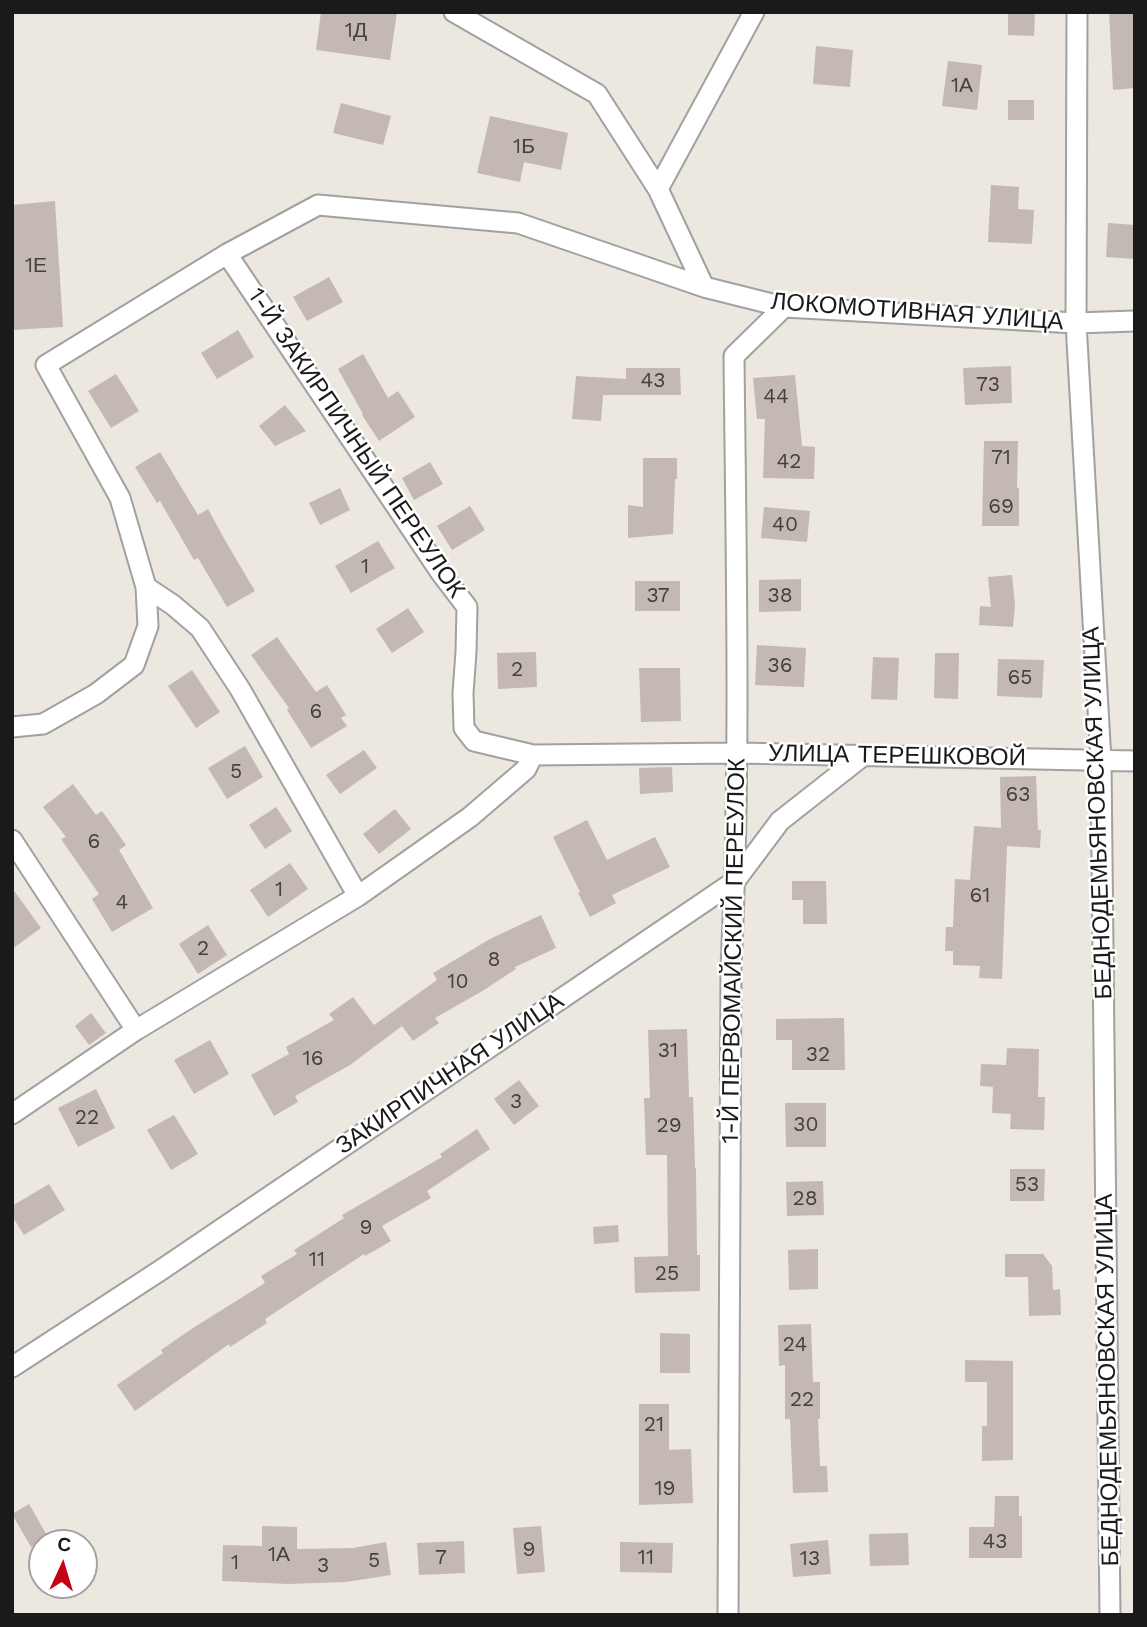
<!DOCTYPE html>
<html>
<head>
<meta charset="utf-8">
<style>
  body { margin:0 }
  #map { position:relative; width:1147px; height:1627px; overflow:hidden; background:#ece7df; font-family:"Work Sans",sans-serif }
  canvas { display:block }
  .frame { position:absolute; inset:0; border:14px solid #1a1a1a; pointer-events:none }
  .north { position:absolute; left:28px; top:1529px; width:70px; height:70px; box-sizing:border-box; background:#fff; border:2px solid #a3a3a3; border-radius:50%; rotate:4deg; font-size:19px; font-weight:700; line-height:28px; text-align:center; color:#1a1a1a }
  .north::after { content:''; display:block; margin:auto; width:24px; height:32px; background:#c50017; clip-path:polygon(50% 0,100% 100%,50% 72%,0 100%) }
</style>
</head>
<body>
<div id="map">
<canvas width="1147" height="1627"></canvas>
<div class="frame"></div>
<div class="north">С</div>
</div>
<script>
const context = document.querySelector('canvas').getContext('2d');
context.lineJoin = 'round';
function fill(path, color) { context.fillStyle = color; context.fill(path, 'evenodd'); }
function stroke(path, color, width, dash) { context.strokeStyle = color; context.lineWidth = width; context.lineCap = dash ? 'butt' : 'round'; context.setLineDash(dash || []); context.stroke(path); }
function write(font, color, halo, rows, align = 'center') {
  context.font = font + ' "Work Sans",sans-serif'; context.lineWidth = 5; context.setLineDash([]); context.textBaseline = 'middle'; context.strokeStyle = halo; context.fillStyle = color; for (const [text, x, y, turn = 0] of rows) {
    context.save(); context.translate(x, y); context.rotate((+turn || 0) * Math.PI / 180); context.textAlign = isNaN(turn) ? turn : align; if (halo) context.strokeText(text, 0, 0); context.fillText(text, 0, 0); context.restore();
  }
}
const building = new Path2D(`
  M321 12H397L390 60 316 50Z
  M1008 12H1035L1034 36 1008 35Z
  M1109 12H1135V88L1113 90Z
  M816 46 853 50 850 87 813 84Z
  M948 61 982 65 977 110 942 106Z
  M1008 100H1034V120H1008Z
  M341 103 391 116 383 145 333 133Z
  M490 116 568 133 561 170 524 162 520 182 477 173Z
  M991 185 1019 187 1018 209 1034 210 1032 244 988 242Z
  M55 201 63 327 12 330V205Z
  M1108 223 1135 225V259L1106 257Z
  M329 277 343 302 307 321 293 297Z
  M238 330 254 357 217 379 201 353Z
  M363 354 388 398 398 391 415 417 379 441 362 415 363 414 338 369Z
  M1011 366 1012 403 965 405 963 368Z
  M626 368H680L681 395H603L601 421 572 419 576 376 626 379Z
  M116 374 139 411 111 428 88 391Z
  M795 375 802 446 815 447 814 479 763 478 765 419H757L753 378Z
  M285 405 306 431 275 446 259 426Z
  M984 441H1018L1017 488H1019V526H982Z
  M160 452 198 515 208 509 226 542 255 591 227 607 198 558 194 560 160 501 157 503 135 467Z
  M643 458H677V479H675L673 534 628 538V505L643 507Z
  M430 462 443 484 414 500 402 478Z
  M340 488 350 510 320 525 309 503Z
  M470 506 485 530 452 550 437 526Z
  M764 507 810 511 807 542 761 538Z
  M378 541 395 568 351 593 335 566Z
  M1012 575 1015 605 1013 627 979 625 980 606 991 607 988 577Z
  M801 579V611L759 612V580Z
  M635 581H680V611H635Z
  M408 608 424 632 392 653 376 629Z
  M277 637 316 692 327 685 346 715 341 718 347 726 311 748 287 710 289 708 251 655Z
  M757 645 806 648 804 687 755 685Z
  M536 652 537 687 498 689 497 653Z
  M935 653H959L958 699 934 698Z
  M873 657 899 658 897 700 871 699Z
  M998 659 1044 660 1042 698 997 696Z
  M639 668H680L681 721 641 722Z
  M192 670 220 712 196 728 168 686Z
  M245 746 263 777 227 799 208 768Z
  M364 750 377 768 340 794 326 775Z
  M672 767 673 792 640 794 639 768Z
  M1036 776 1038 830H1041L1040 848 1007 846 1002 979 979 978 980 966 953 965V951H945L946 927H953L955 879 970 880 974 826 1001 828 1000 777Z
  M73 784 96 815 102 811 126 845 119 850 153 908 112 932 92 899 99 894 61 839 66 837 43 807Z
  M276 807 292 831 265 849 249 825Z
  M395 809 411 829 379 854 363 834Z
  M587 820 607 860 655 837 670 867 612 895 616 903 590 917 578 893 580 892 553 837Z
  M290 863 308 889 268 917 250 890Z
  M792 881H826L827 924H803V900H792Z
  M12 888 41 928 12 949Z
  M541 915 556 948 515 967 516 969 484 990 435 1018 439 1023 413 1041 402 1026 350 1065 295 1096 298 1102 274 1116 251 1075 289 1054 286 1047 334 1020 329 1014 353 997 374 1025 437 980 433 973 490 939Z
  M208 925 227 955 198 974 179 944Z
  M91 1013 106 1033 89 1045 75 1026Z
  M844 1018 845 1070H792V1040H776V1019Z
  M687 1029 689 1097H693L695 1168H696L697 1255H700V1291L635 1293 634 1257 668 1256 667 1155H646L644 1098H650L648 1030Z
  M210 1040 229 1074 194 1094 174 1060Z
  M1007 1048 1039 1049 1038 1097H1045L1044 1130 1010 1129 1011 1114 992 1113 993 1087 980 1086 981 1064 1006 1065Z
  M519 1080 539 1106 514 1125 494 1099Z
  M96 1089 115 1128 78 1147 58 1108Z
  M785 1103H826V1147H786Z
  M174 1115 198 1154 171 1170 147 1130Z
  M477 1129 490 1149 427 1191 431 1198 382 1226 391 1241 365 1256 364 1254 265 1319 267 1323 230 1347 229 1344 135 1411 117 1385 163 1353 161 1350 193 1328 265 1283 261 1276 297 1254 294 1250 344 1218 342 1215 442 1157 440 1154Z
  M1010 1169H1045L1044 1201H1010Z
  M823 1181 824 1215 787 1216 786 1182Z
  M49 1184 65 1210 24 1235 12 1216V1206Z
  M618 1225 619 1242 594 1244 593 1227Z
  M818 1249V1289L789 1290 788 1250Z
  M1005 1254H1043L1052 1266 1053 1290 1060 1289 1061 1315 1029 1316 1028 1277H1005Z
  M811 1324 813 1382H820V1419H818L820 1466H827L828 1492 793 1493 790 1419H785V1365L779 1366 778 1325Z
  M660 1333 690 1334V1373H660Z
  M965 1360 1013 1361V1460L982 1461V1426H987V1382H965Z
  M639 1404H669V1450L691 1449 693 1503 639 1505Z
  M995 1496H1019V1516H1022V1558H969V1527H994Z
  M29 1504 48 1537 31 1547 12 1514Z
  M262 1526 297 1527V1549L353 1548 386 1542 391 1575 346 1582 288 1584 222 1581 223 1545 262 1546Z
  M541 1526 545 1572 517 1574 513 1528Z
  M908 1533 909 1565 870 1566 869 1534Z
  M828 1540 831 1574 793 1577 790 1544Z
  M464 1541 465 1573 419 1575 417 1543Z
  M620 1542 673 1543 672 1573 620 1572Z`);
const minor = new Path2D(`
  M454 12 597 94 658 189
  M1077 12 1076 323 1101 761 1110 1615
  M227 254 441 573 467 607 466 652 463 693 464 728 474 741 533 755 737 753 1135 761
  M704 287 658 189 754 12
  M146 587 173 605 200 628 240 689 358 896 470 817 526 769 533 755
  M12 727 43 724 96 694 134 665 148 626 146 587 120 498 46 365 227 254 318 205 518 223 704 287 784 307 1076 323 1135 321
  M12 840 136 1030
  M12 1114 136 1030 358 896
  M12 1367 161 1270 735 881 780 821 864 755
  M728 1615 731 967C741 764 736 560 734 356L784 307`);
const numberNames = [
  ["1Д",356,31],
  ["1А",962,86],
  ["1Б",524,147],
  ["1Е",36,266],
  ["43",653,381],
  ["73",988,385],
  ["44",776,397],
  ["71",1001,458],
  ["42",789,462],
  ["69",1001,507],
  ["40",785,525],
  ["1",365,567],
  ["37",658,596],
  ["38",780,596],
  ["36",780,666],
  ["2",517,670],
  ["65",1020,678],
  ["6",316,712],
  ["5",236,772],
  ["63",1018,795],
  ["6",94,842],
  ["1",279,890],
  ["61",980,896],
  ["4",122,903],
  ["2",203,949],
  ["8",494,960],
  ["10",458,982],
  ["31",668,1051],
  ["32",818,1055],
  ["16",313,1059],
  ["3",516,1102],
  ["22",87,1118],
  ["30",806,1125],
  ["29",669,1126],
  ["53",1027,1185],
  ["28",805,1199],
  ["9",366,1228],
  ["11",317,1260],
  ["25",667,1274],
  ["24",795,1345],
  ["22",802,1400],
  ["21",654,1425],
  ["19",665,1489],
  ["43",995,1542],
  ["9",529,1550],
  ["1А",279,1555],
  ["7",441,1558],
  ["11",646,1558],
  ["13",810,1559],
  ["5",374,1561],
  ["1",235,1563],
  ["3",323,1566]
];
const streetNames = [
  ["ЛОКОМОТИВНАЯ УЛИЦА",917,312,4],
  ["1-Й ЗАКИРПИЧНЫЙ ПЕРЕУЛОК",356,443,56],
  ["УЛИЦА ТЕРЕШКОВОЙ",897,756,1],
  ["БЕДНОДЕМЬЯНОВСКАЯ УЛИЦА",1098,813,-92],
  ["1-Й ПЕРВОМАЙСКИЙ ПЕРЕУЛОК",734,951,-89],
  ["ЗАКИРПИЧНАЯ УЛИЦА",450,1074,-34],
  ["БЕДНОДЕМЬЯНОВСКАЯ УЛИЦА",1108,1380,-91]
];
fill(building, '#c4b8b3');
stroke(minor, '#a1a1a1', 23);
stroke(minor, '#fff', 19);
write('21px', '#444240', null, numberNames);
write('24px', '#1a1a1a', '#fff', streetNames);
</script>
</body>
</html>
